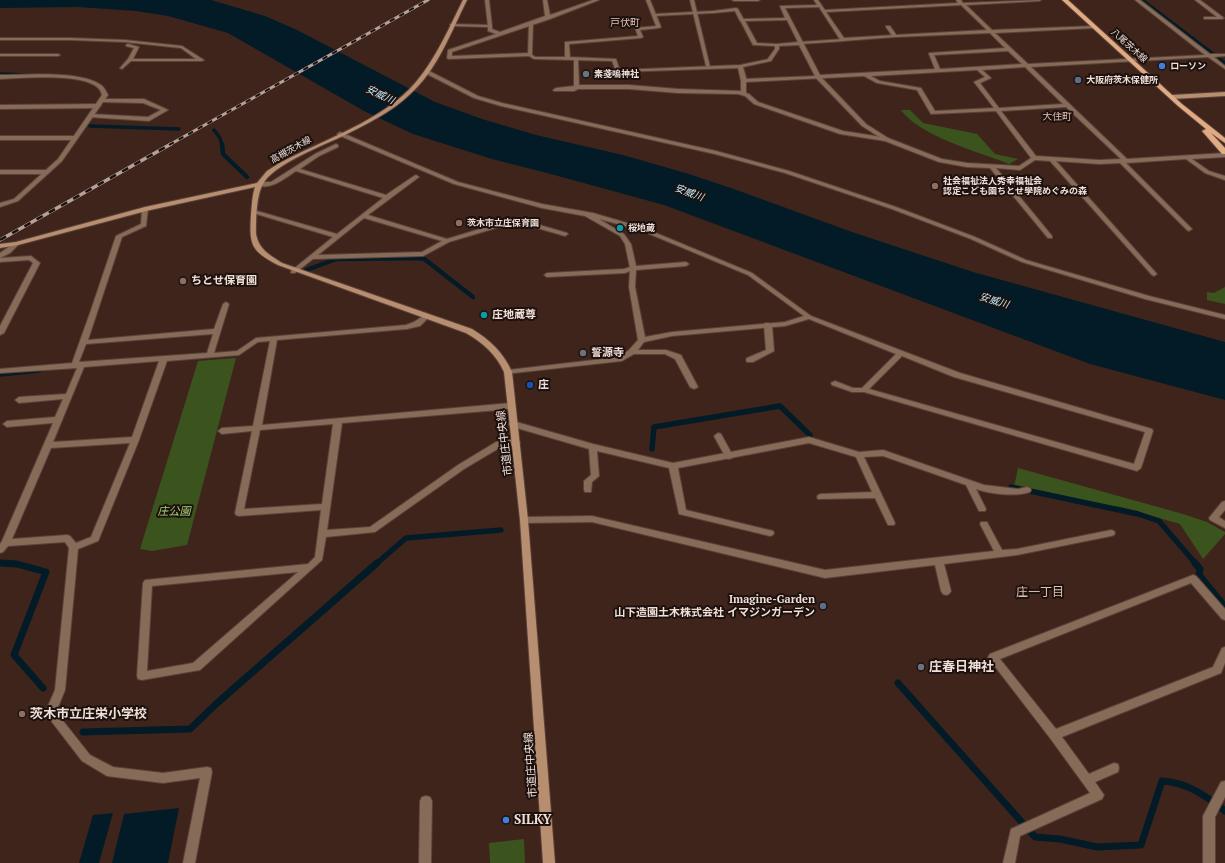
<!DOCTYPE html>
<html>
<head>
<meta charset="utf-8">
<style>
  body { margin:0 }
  canvas { display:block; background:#3e241b }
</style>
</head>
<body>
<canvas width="1225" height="863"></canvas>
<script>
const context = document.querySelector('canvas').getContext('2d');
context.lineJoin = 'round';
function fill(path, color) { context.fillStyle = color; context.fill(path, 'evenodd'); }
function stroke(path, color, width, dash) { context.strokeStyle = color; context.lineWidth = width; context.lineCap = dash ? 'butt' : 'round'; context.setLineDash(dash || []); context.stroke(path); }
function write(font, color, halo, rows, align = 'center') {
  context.font = font + ' "PT Serif","Noto Sans JP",serif'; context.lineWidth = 4; context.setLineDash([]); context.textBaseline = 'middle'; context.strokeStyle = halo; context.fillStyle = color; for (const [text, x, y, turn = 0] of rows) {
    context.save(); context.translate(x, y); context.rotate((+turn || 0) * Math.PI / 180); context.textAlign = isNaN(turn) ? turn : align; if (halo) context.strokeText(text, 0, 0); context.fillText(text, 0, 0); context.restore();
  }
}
const green = new Path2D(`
  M901 110H910L923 123 977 134 995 154 1018 159 1009 164C977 151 921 137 901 110Z
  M1225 287V304L1207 300V292L1214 293Z
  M236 358 187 545 152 551 140 549 198 361Z
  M1018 468 1183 514 1207 522 1225 532V534L1203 559 1180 524 1121 507 1088 503 1014 487Z
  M524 839 525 863H490L489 843Z`);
const water = new Path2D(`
  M0 0H211L265 16 297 30 435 102 482 119 536 135 623 155 689 174 731 188 852 232 973 272 1225 342V400L1090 364 664 205 547 173 492 159 413 134 364 111 228 33 168 16 136 11 78 7 0 8Z
  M179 808 168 863H112L124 814Z
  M113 813 99 863H79L93 815Z`);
const streamFar3 = new Path2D(`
  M1142 0 1225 63
  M0 74 25 75
  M90 126 179 129
  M214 130 220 138 222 145`);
const streamFar2 = new Path2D(`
  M222 144 223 154 247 177
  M304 271 336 259 423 258 473 297`);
const streamFar1 = new Path2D(`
  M0 374 39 370
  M652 449 654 427 780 406 810 435
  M1011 487 1138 514 1159 521 1196 564
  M0 563 17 564
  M376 564 406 538 501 530`);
const stream = new Path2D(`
  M1 563 17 564 46 572 14 655 43 688
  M1195 563 1200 569 1199 575 1225 607
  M898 683 1035 837 1060 839 1097 847 1141 845 1162 781C1187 782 1206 796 1225 811
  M83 732 190 729 216 704 377 563`);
const lane = new Path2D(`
  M485 0H489L492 26 490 27 488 26Z
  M736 8 738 9 744 20V21H740L735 11 713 13 654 16 652 15 654 14 713 11Z
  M531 22 533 23 532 54 530 55 528 54 529 23Z
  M886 26H890L897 36V37H893L886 27Z
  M843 39 845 40V41L800 44 798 43 800 42Z
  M0 54H58L60 55 58 56H0Z
  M574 58 578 59 579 85H629L678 89 681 91 678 93 629 89H578L574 91H554L553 90 556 88 574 86Z
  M769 59H771V61L743 67 747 81 744 83 741 81 738 68 618 72 616 71 618 70 740 65Z
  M816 76H820L866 124 888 138V140H884L862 126 816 78Z
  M102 99H144L168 110 149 121 89 117 88 116 91 114 148 117 161 110 143 103 100 102V100Z
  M0 105 98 104 101 106 98 108 0 109Z
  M0 136H75L78 138 75 140H0Z
  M0 170H47L50 172 47 174H0Z
  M633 266 635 267V269L625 273 547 277 544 275 547 273 624 269Z
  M765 323H768L772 325 774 351 753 362H747L746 360 747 358 766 350 764 325Z
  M718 433 721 434 733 456 732 458 729 459 726 458 714 436Z`);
const street = new Path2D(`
  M543 0H547L550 15 593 0H599L550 19 452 52V56L530 53 535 57H565V42L638 36 635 28 656 26 646 0H650L661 27 659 28 640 30 643 37 641 38 569 44 570 57 616 59 620 71 618 72 616 71 612 61 534 59 529 56 449 59 447 58 448 50 496 34 488 31V27L452 26 450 25V24L490 25 492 26V29L500 32 545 16Z
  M690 0H694L710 67 706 66Z
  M732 0H760L758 1H734Z
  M814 0H818L825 10 958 3 956 0H961L963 3 1041 0 1039 1 966 5 992 30 1095 26 1097 27 1095 28 995 33 1028 64 1205 55 1135 0H1140L1210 54H1225V56L1214 57 1225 66V69L1208 57 1031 67 1127 159 1225 153V157L1192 159 1209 171 1225 176V180L1205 173 1186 159 1126 163 1192 229 1189 231 1187 230 1120 163 1099 164 1056 161 1156 273 1157 274 1154 276 1152 275 1050 161 1035 160 1020 170 996 168 1052 236V238H1048L990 168 967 167 939 162 885 141 840 134 754 104 745 96 738 94 678 93 675 91 678 89 741 91V81L744 79 815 76 799 45 779 46V49L771 61H767V60L775 49V46L753 45 740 20 742 19 785 18 780 6 817 5ZM961 5 987 30 895 35 844 38 826 12ZM819 7 841 41H843L895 37 990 33 1005 48 929 53V54L935 69 820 75 785 8ZM787 20 798 42 777 44 757 43 745 21ZM1008 51 1022 64 940 69 934 55ZM1025 67 1063 104 999 108 980 83 991 78 982 70ZM977 70 985 77 974 82 994 108 935 111 921 88 880 81 871 76ZM864 76 877 83 917 90 931 114 996 111 1031 158 1019 166 967 163 942 159 888 138 843 131 758 102 749 94 746 93V82ZM1066 107 1121 159 1099 160 1036 156 1001 111Z
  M1195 0H1200L1224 18 1222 19H1204V17H1217Z
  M0 38H70L125 40 182 46 204 60 202 61H131L122 69 120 68 128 59 134 48 126 46V45L128 44 139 47 133 59H196L181 48 125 42 70 40H0Z
  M425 71H429L478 96 502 103 716 151 789 171 896 207 975 237 1026 260 1149 296 1225 315V319L1145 299 1022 262 971 239 892 209 785 173 715 154 501 106 474 98 425 73Z
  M0 75C25 75 80 70 101 85 104 87 106 91 108 95L62 161 18 201 0 207V203L14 199 58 159 102 95C101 92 100 89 97 87 80 73 23 78 0 79Z
  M340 132 458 182 542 204 593 213 644 228 752 273 811 316 960 373 1152 429 1153 431 1141 468 1137 471 864 392H852L832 385 831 383 835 381 853 388H862L896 354 809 319 785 326 672 336 644 342 638 350H666L681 355 698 387 694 389 690 387 675 359 665 354H634L622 361 505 374 504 372 508 370 620 357 629 350 638 340 629 287 630 268 625 244 620 236 585 216 542 208 454 184 338 135 337 134ZM599 219 640 230 748 275 804 316 785 322 672 332 645 337 635 287 636 270 686 266 689 264 686 262 636 266 631 244 624 234ZM902 356 954 377 1145 432 1134 464 869 389Z
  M336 144 338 145V147L319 156 300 169 386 195 414 176 416 175 419 177 368 215 447 239 516 218 567 233 568 234 565 236 516 222 449 242 423 256 313 259 295 273H291V271L333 237 253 213V211H257L337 234 383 198 296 171C285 178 269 192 256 184L259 182H271L315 154ZM364 218 442 241 422 252 318 255Z
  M145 207 148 209 146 226 122 237 88 340 214 329 223 304 226 302 229 304 214 353 237 351 256 338 406 325 414 322 426 314 430 316 420 326 407 329 277 340 262 425 511 403 515 406 511 409 342 423 327 530 370 527 458 465 496 442 516 439 520 442 516 445 501 447 464 469 375 532 326 537 322 560 200 670 142 680 138 679 137 676 143 583 145 580 308 564 315 557 321 510 239 516 236 515 235 513 252 431 222 434 218 431 222 428 253 426 270 341 258 342 239 355 167 361 139 440 99 539 98 541 78 549 65 690 56 712 90 755 113 767 163 773 207 767 211 768 212 772 195 863H183L200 778 163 783 107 776 82 761 45 713 55 690 69 548 65 542 8 546 3 552 0 553V544L2 541 53 423 7 427 3 424 7 421 55 417 63 399 19 403 15 400 19 397 66 394 77 368 0 373V369L72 363 90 313 116 236 141 224 142 209ZM213 334 207 353 79 362 86 344ZM159 361 132 437 53 442 84 367ZM333 424 322 504 244 509 260 430ZM130 443 91 537 76 543 70 536 67 535 12 539 51 448ZM298 572 193 663 147 671 152 586Z
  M16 242 19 244 10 253 0 258V253Z
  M31 256 40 263 4 333 0 335V326L33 263 29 260 0 262V258Z
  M513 421 593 444 673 463 809 437 859 452 883 450 984 485 1018 489 1027 487 1030 488 1031 490 1030 492C1015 497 991 494 976 489L986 509 985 511H979L966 485 883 456 864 457 895 523 894 525H888L875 498 818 499 817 497 818 495 821 494 872 492 856 457 809 443 678 468 686 510 773 531 774 533 773 535 770 536 679 514 669 468 597 451 599 476 592 482 591 492H585L584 490V481L591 475 589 449 510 426 509 424 510 422Z
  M1225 501V510L1219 517 1225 521V528L1210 520 1209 518 1222 502Z
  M592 516 825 570 994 551 980 524 981 522H987L1002 550 1017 549 1111 530 1114 531 1115 533 1114 535 1111 536 1017 555 944 564 951 591 949 594 946 595 943 594 941 591 935 565 825 578 592 522 524 523 521 522 520 520 521 518 524 517Z
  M1193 575 1196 576 1225 609V620L1222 619 1191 583 1000 659 1056 729 1213 667 1222 648 1225 647V663L1221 673 1062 737 1089 774 1114 763 1118 764 1119 768 1118 772 1095 782 1104 795 1102 799 1020 836 1015 863H1003L1011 829 1090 793 1050 738 990 660 988 657 990 654Z
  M1225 781V797L1215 817V863H1203V816L1221 782Z
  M426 796 430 797 432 801 431 863H419L420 801 422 797Z`);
const secondary = new Path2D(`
  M463 0H467C451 32 437 71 409 95 391 112 367 124 345 135 326 144 272 165 263 184 256 196 256 220 256 234 259 250 270 255 282 263L472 329C490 340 503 352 512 372L528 520 555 863H543L520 520 504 372C496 354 483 343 466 333L278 265C251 251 249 245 251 215 252 205 252 196 255 187L146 211 18 245 0 248V244L16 242 145 207 257 183 267 171 278 164C322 140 385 120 416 82 436 58 449 28 463 0Z
  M1225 92V96L1172 99 1169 97 1172 95Z`);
const primary = new Path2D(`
  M1062 0H1068L1182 104 1225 138V143L1211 133 1225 148V154H1222L1202 131 1206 129 1178 106Z`);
const railFar1 = new Path2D(`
  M169 145 428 0`);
const rail = new Path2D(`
  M0 240 171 144`);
const markers = [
  [1162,66,4,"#3f7fe0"],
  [586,74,4,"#6b7280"],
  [1078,80,4,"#5c6f8a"],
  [935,186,4,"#8d6e63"],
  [459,223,4,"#8d6e63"],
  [620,228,4,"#0f9aa8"],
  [183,281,4,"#8d6e63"],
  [484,315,4,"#0f9aa8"],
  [583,353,4,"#6b7280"],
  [530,385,4,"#1a4fb4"],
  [823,606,4,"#5c6f8a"],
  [921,667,4,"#6b7280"],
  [22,714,4,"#8d6e63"],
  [506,820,4,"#3f7fe0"]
];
const farStreetnames = [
  ["八尾茨木線",1129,46,42],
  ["高槻茨木線",291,150,-29]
];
const farPoinames = [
  ["ローソン",1170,66],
  ["素戔嗚神社",594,74],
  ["大阪府茨木保健所",1086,80],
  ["社会福祉法人秀幸福祉会",943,181],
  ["認定こども園ちとせ學院めぐみの森",943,191],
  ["茨木市立庄保育園",467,223],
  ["桜地蔵",628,228]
];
const farNeighbourhoodnames = [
  ["戸伏町",625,23],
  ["大住町",1057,117]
];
const farWaternames = [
  ["安威川",380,95,25],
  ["安威川",689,193,20],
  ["安威川",994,301,17]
];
const poiNames = [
  ["ちとせ保育園",191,281],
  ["庄地蔵尊",492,315],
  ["誓源寺",591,353],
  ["庄",538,385],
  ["Imagine-Garden",815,600,"right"],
  ["山下造園土木株式会社 イマジンガーデン",815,613,"right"]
];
const streetNames = [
  ["市道庄中央線",505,443,-97],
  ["市道庄中央線",531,765,-94]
];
const parkNames = [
  ["庄公園",174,512]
];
const neighbourhoodNames = [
  ["庄一丁目",1040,593]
];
const nearPoinames = [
  ["庄春日神社",929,667],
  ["茨木市立庄栄小学校",30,714],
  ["SILKY",514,820]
];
fill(green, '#3b541e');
fill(water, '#021b26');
stroke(streamFar3, '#021b26', 3.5);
stroke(streamFar2, '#021b26', 4.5);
stroke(streamFar1, '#021b26', 5.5);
stroke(stream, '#021b26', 7);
stroke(lane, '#5a4239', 2);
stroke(street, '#5a4239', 2);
stroke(secondary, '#5a4239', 2);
stroke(primary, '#5a4239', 2);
fill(lane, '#856b58');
fill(street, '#856b58');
fill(secondary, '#b88e70');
fill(primary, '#e0aa82');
stroke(railFar1, '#b5a19a', 3);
stroke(rail, '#b5a19a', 3.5);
stroke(railFar1, '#1c110d', 2, [5.5]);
stroke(rail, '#1c110d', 2.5, [7]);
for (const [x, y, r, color] of markers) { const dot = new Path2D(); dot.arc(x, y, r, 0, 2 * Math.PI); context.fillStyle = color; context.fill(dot); stroke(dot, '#1c110d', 1.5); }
write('9px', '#f0ded8', '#1c110d', farStreetnames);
write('bold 9px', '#f0ded8', '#1c110d', farPoinames, 'left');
write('10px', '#e2bfb3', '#1c110d', farNeighbourhoodnames);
write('italic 10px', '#c0e9fd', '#1c110d', farWaternames);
write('bold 11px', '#f0ded8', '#1c110d', poiNames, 'left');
write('11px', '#f0ded8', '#1c110d', streetNames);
write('italic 11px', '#a6d379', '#1c110d', parkNames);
write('12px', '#e2bfb3', '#1c110d', neighbourhoodNames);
write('bold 13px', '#f0ded8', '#1c110d', nearPoinames, 'left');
</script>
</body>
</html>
